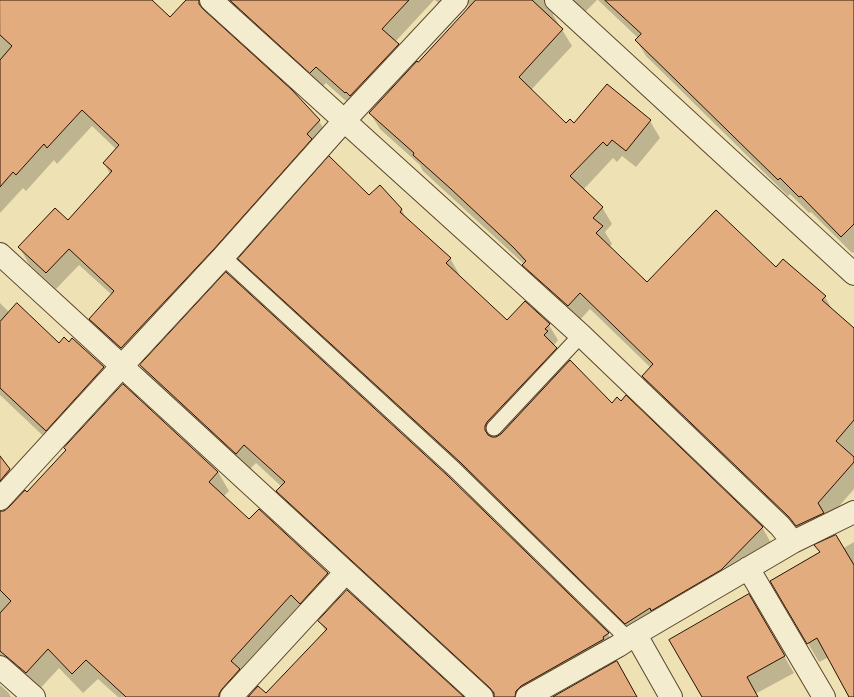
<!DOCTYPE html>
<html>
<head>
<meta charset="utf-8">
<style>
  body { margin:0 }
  canvas { display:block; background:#eee1b3 }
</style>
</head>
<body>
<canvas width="854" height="697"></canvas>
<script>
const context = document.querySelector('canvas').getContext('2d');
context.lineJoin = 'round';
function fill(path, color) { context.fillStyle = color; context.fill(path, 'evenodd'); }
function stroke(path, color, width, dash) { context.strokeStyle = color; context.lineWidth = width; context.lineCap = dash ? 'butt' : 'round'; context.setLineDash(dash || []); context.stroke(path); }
const shadow = new Path2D(`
  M0 0H151L170 18 187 0H434L395 42 398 45 407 62 355 109 326 83 320 89 211 8 208 15 292 91 319 121 329 138 131 364 100 336 90 319 112 295 79 265 56 289 29 264 19 247 68 221 110 174 104 163 116 149 92 126 57 164 54 160 26 191 23 188 0 213Z
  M435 0H524L529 4 533 0H597L583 14 556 9 553 15 572 46 531 90 566 124 574 125 650 121 660 138 636 167 622 156 617 162 613 158 583 190 602 207 612 224 605 232 612 244 609 247 647 284 776 269 783 260 825 297 833 311 854 330V489L807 543 653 393 643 377 651 368 590 309 578 322 533 282 524 264 461 206 423 171 420 165 380 129 370 113 418 64 462 17 461 16 467 9 469 4 463 5 451 15Z
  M598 0H854V253L853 252 852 253 811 212 809 213 790 194 788 196 646 56 636 40 638 38Z
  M380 187 402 210 407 220 450 258 459 274 457 275 507 322 549 325 558 340 554 345 566 366 762 527 771 543 635 639 248 274 239 259 369 197Z
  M0 303 10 313 59 344 103 367 114 386 57 449 0 395Z
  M141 366 447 476 608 634 619 653 546 697H492L289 510 278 491 282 487 256 463 247 472 152 385Z
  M0 457 9 470 20 489 0 512H4L27 494 218 472 229 491 223 497 250 521 328 573 339 592 242 697H118L98 679 83 693 59 668 37 692 0 681Z
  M854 542V697H850L829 657 819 662 771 581 781 584Z
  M748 595 794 673 755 694 757 697H702Z
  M319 621 462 697H249L266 695 326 632Z
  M0 685 8 692 11 697H0Z`);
const building = new Path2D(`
  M0 0H152L170 17 186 0H199V4L203 9 292 90 320 120 307 134 312 139 214 249 121 348 89 319 114 291 69 249 46 273 18 247 55 208 68 220 112 171 103 163 119 145 82 110 47 148 44 144 16 175 13 172 0 187V60L12 46 0 35Z
  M230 0H409L382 29 399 44 350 96 346 92 345 93 316 67 310 73Z
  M476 0H532L563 29 519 77 566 123 570 119 574 123 607 84 651 120 626 151 612 140 607 146 603 142 570 176 603 207 593 218 603 226 596 233 647 282 716 210 776 267 783 259 826 296 822 300 854 328V420L836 441 854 457V462L818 503 824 513 796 526 789 517 642 376 653 364 580 293 568 306 522 265 526 261 514 248 451 189 413 155 414 153 369 113 417 61 418 62Z
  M605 0H854V224L841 237 801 196 799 197 780 178 778 180 635 40 641 34Z
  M329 156 369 195 380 185 402 209 400 212 451 258 446 263 507 320 525 301 550 324 545 329 548 331 544 335 557 348 487 422 485 426V430L488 435 492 437H496L501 434 570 360 612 403 617 397 621 401 626 395 763 527 721 570 651 611 650 608 625 624 460 462 238 259Z
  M226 272 448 476 609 633 603 637 604 639 521 686 516 691 515 697H494V693L490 688 276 491 285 482 244 445 236 454 140 365Z
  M17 303 59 343 64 337 69 342 72 338 104 367 46 431 0 388V322Z
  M123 384 218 472 209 482 249 519 259 509 328 573 300 604 291 595 231 661 240 669 222 689 219 694V697H126L86 660 72 674 48 649 26 673 0 651V613L11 601 0 590V511H4L9 507 25 490 27 492 66 450 64 448Z
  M0 456 10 469 0 481Z
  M836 535 854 565V697H849L817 638 807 644 770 581 820 552 814 545Z
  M347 590 464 697H248L258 686 266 693 327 629 318 621Z
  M749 594 785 656 747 677 758 697H702L669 640Z
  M617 661 637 697H553Z`);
const service = new Path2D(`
  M223 257 454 469 628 639
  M494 428 581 335`);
const minor = new Path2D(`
  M211 0 581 335 780 526 793 542
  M556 0 854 274
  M0 254 482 697
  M0 499 122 366 223 257 344 121 457 0
  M748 568 824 697
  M0 667 34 697
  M231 697 346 572
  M527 697 618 646 636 634 793 542 854 512`);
const tertiary = new Path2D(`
  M641 644 671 697`);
fill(shadow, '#0003');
fill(building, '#e2ac7e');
stroke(building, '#2a1200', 1);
stroke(service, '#5b462d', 17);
stroke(minor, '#5b462d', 24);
stroke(tertiary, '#5b462d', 24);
stroke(service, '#f4ecce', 15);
stroke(minor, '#f4ecce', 22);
stroke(tertiary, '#f4ecce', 22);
</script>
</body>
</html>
